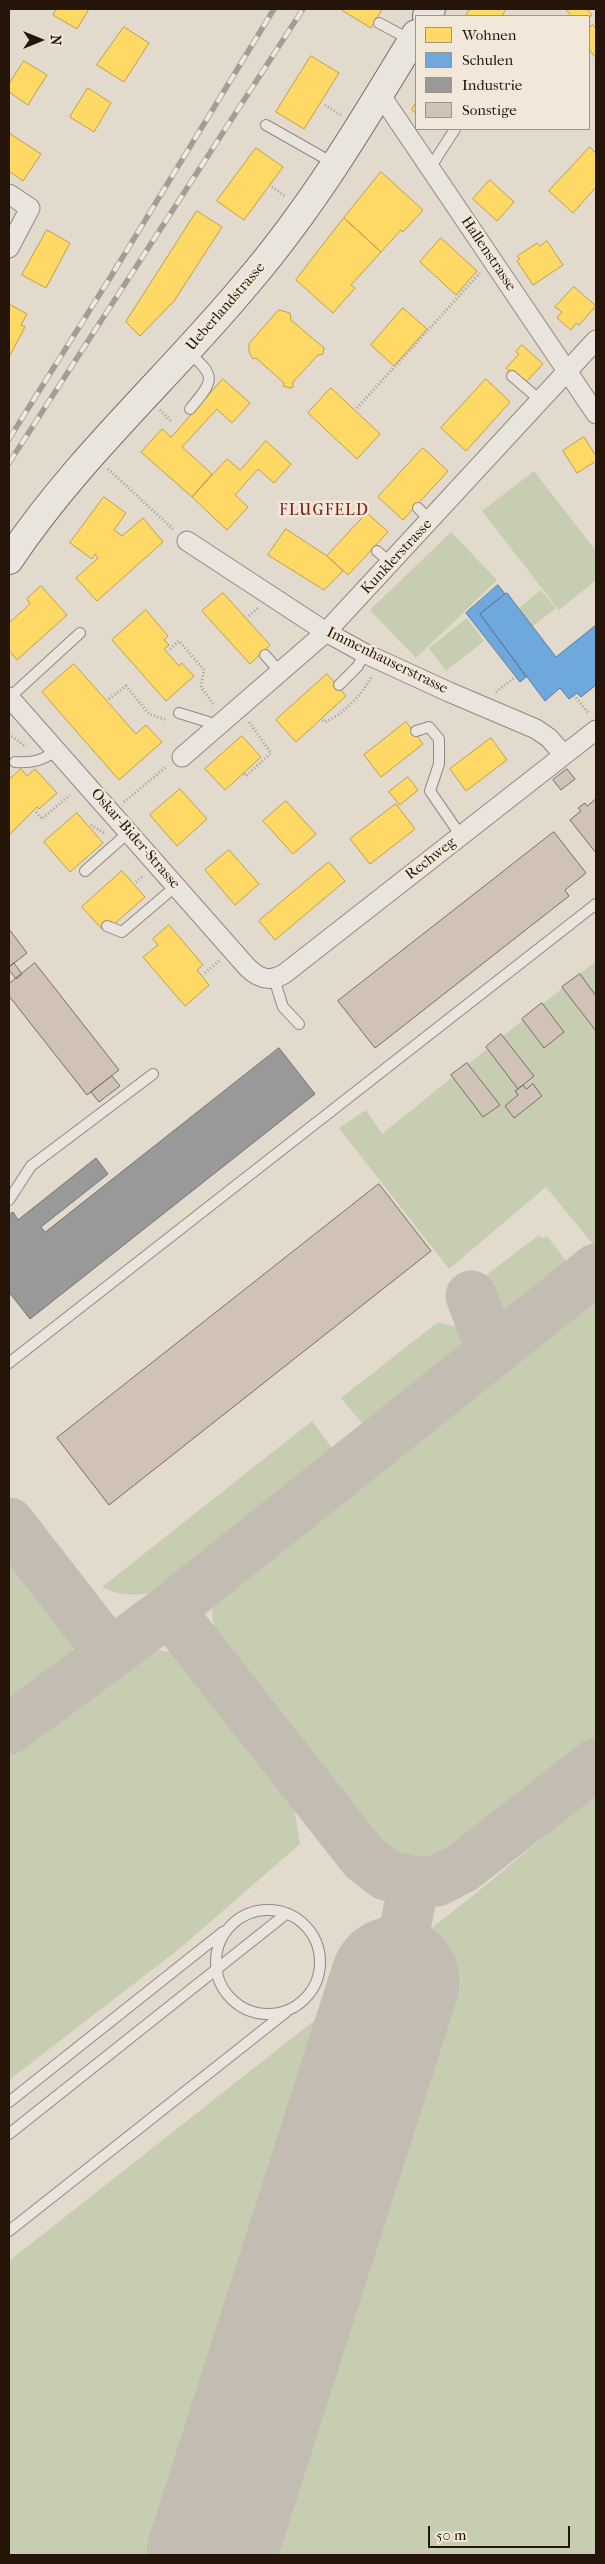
<!DOCTYPE html>
<html>
<head>
<meta charset="utf-8">
<style>
  body { margin:0 }
  #map { position:relative; width:605px; height:2564px; overflow:hidden; background:#e2dacd; font-family:"IM FELL French Canon",serif }
  canvas { display:block }
  .frame { position:absolute; inset:0; border:10px solid #251508; pointer-events:none }
  .legend { position:absolute; left:415px; top:15px; width:175px; height:115px; box-sizing:border-box; background:#f2e8d9; border:1px solid #a09485; margin:0; padding:6px 9px; list-style:none; font-size:15px; color:#251508 }
  .legend li { display:flex; align-items:center; gap:10px; height:25px }
  .legend b { width:25px; border:1px solid #a09485 }
  .north { position:absolute; left:15px; top:15px; width:50px; height:50px; -webkit-text-stroke:4px #f2e8d9; paint-order:stroke; rotate:90deg; font-size:14px; font-weight:700; line-height:20px; text-align:center; color:#251508 }
  .north::after { content:''; display:block; margin:auto; width:18px; height:22px; background:#251508; clip-path:polygon(50% 0,100% 100%,50% 72%,0 100%) }
  .scale { position:absolute; left:428px; top:2526px; width:142px; height:22px; box-sizing:border-box; border:2px solid #251508; border-top:0; padding-left:6px; font-size:15px; line-height:18px; white-space:nowrap; color:#251508; -webkit-text-stroke:4px #f2e8d9; paint-order:stroke }
</style>
</head>
<body>
<div id="map">
<canvas width="605" height="2564"></canvas>
<div class="frame"></div>
<ul class="legend">
<li><b style="height:14px;background:#ffd966"></b>Wohnen</li>
<li><b style="height:14px;background:#6fa8dc"></b>Schulen</li>
<li><b style="height:14px;background:#999"></b>Industrie</li>
<li><b style="height:14px;background:#d0c2b7"></b>Sonstige</li>
</ul>
<div class="north">N</div>
<div class="scale">50 m</div>
</div>
<script>
const context = document.querySelector('canvas').getContext('2d');
context.lineJoin = 'round';
function fill(path, color) { context.fillStyle = color; context.fill(path, 'evenodd'); }
function stroke(path, color, width, dash) { context.strokeStyle = color; context.lineWidth = width; context.lineCap = dash ? 'butt' : 'round'; context.setLineDash(dash || []); context.stroke(path); }
function write(font, color, halo, rows, align = 'center') {
  context.font = font + ' "IM FELL French Canon",serif'; context.lineWidth = 5; context.setLineDash([]); context.textBaseline = 'middle'; context.strokeStyle = halo; context.fillStyle = color; for (const [text, x, y, turn = 0] of rows) {
    context.save(); context.translate(x, y); context.rotate((+turn || 0) * Math.PI / 180); context.textAlign = isNaN(turn) ? turn : align; if (halo) context.strokeText(text, 0, 0); context.fillText(text, 0, 0); context.restore();
  }
}
const green = new Path2D(`
  M534 471 596 551V580L559 610 482 511Z
  M451 532 497 580 416 658 370 610Z
  M541 590 556 608 533 626 519 608Z
  M467 618 484 641 446 671 429 648Z
  M596 961V1248L546 1187 449 1269 339 1128 366 1110 382 1134Z
  M539 1235 542 1238 547 1236 567 1262 564 1265 568 1270C548 1286 512 1323 485 1309 480 1307 475 1300 471 1296L476 1293 472 1286Z
  M596 1287V1737L460 1851 408 1859 366 1840 215 1643 212 1610 238 1572Z
  M438 1322 460 1328 465 1337 459 1358 367 1429 341 1398Z
  M312 1421 338 1456 162 1591C137 1595 125 1598 102 1587Z
  M9 1532 72 1615 75 1645 61 1668 9 1710Z
  M150 1649 171 1652 186 1661 237 1721 292 1794 300 1844 179 1949 9 2080V1749L122 1660Z
  M596 1794V2555H9V2261L475 1894Z`);
const homes = new Path2D(`
  M57 9H89L77 29 53 15Z
  M344 9H382L371 28 343 11Z
  M470 9H506L502 16H466Z
  M566 9H587L592 15 589 18V16H572Z
  M593 25 596 29V58L589 49V28Z
  M124 27 149 43 124 82 97 65Z
  M311 56 339 73 304 129 276 112Z
  M24 61 47 75 28 105 9 92V84Z
  M88 88 111 103 94 132 70 117Z
  M416 102V113L412 110Z
  M9 133 41 154 23 181 9 171Z
  M590 147 596 153V187L573 213 549 191Z
  M256 148 283 167 244 220 217 201Z
  M381 172 423 210 403 232 401 230 381 252 344 218Z
  M490 180 514 202 497 221 473 199Z
  M197 211 222 227 174 301 140 336 126 322Z
  M344 218 381 252 351 285 355 288 333 313 296 280Z
  M47 230 70 243 46 288 22 275Z
  M441 238 477 271 456 295 420 262Z
  M547 241 563 265 533 285 517 261 520 259 517 256 537 243 540 246Z
  M574 287 596 306 579 325 576 323 571 330 557 318 562 312 555 307Z
  M9 304 27 314 21 325 25 327 9 357Z
  M403 308 427 329 394 366 371 345Z
  M279 310 290 313 291 320 324 348 323 354 318 355 293 382V387L290 388 283 386 284 383 256 358 253 359 249 352V344Z
  M522 345 543 364 524 384 506 368 519 354 516 352Z
  M223 379 250 403 232 423 217 409 182 447 212 474 192 497 141 452 162 429 171 437Z
  M486 379 510 402 466 451 441 428Z
  M331 388 380 434 357 459 308 413Z
  M584 437 596 456V461L577 473 563 451Z
  M266 441 291 464 274 483 258 469 235 495 248 507 227 530 192 497 227 459 240 470Z
  M423 448 448 471 403 520 378 497Z
  M104 497 126 513 114 530 122 536 143 518 163 542 97 601 76 578 98 558 95 554 92 559 70 543Z
  M367 513 388 532 348 575 327 556Z
  M286 529 327 556 343 571 324 590 268 555Z
  M41 586 67 615 17 660 9 650V623L30 604 27 599Z
  M223 593 270 645 250 664 202 611Z
  M146 610 168 636 164 640 169 645 164 649 179 666 182 663 194 676 166 701 112 640Z
  M74 664 136 734 146 725 162 742 119 780 42 692Z
  M327 674 346 696 296 742 276 720Z
  M406 722 423 744 381 777 364 755Z
  M242 736 261 757 225 790 205 769Z
  M491 738 507 760 466 791 450 769Z
  M21 769 27 776 35 769 57 793 39 809 37 807 9 835V780Z
  M408 777 418 790 400 805 389 792Z
  M180 789 207 819 177 846 150 815Z
  M286 801 316 834 293 854 263 821Z
  M396 804 415 829 370 864 350 839Z
  M77 813 103 843 70 872 44 842Z
  M229 850 259 884 235 905 205 870Z
  M329 862 345 881 275 940 259 921Z
  M122 871 145 897 113 925 111 921 102 929 82 907Z
  M169 925 203 965 197 970 209 985 185 1006 143 957 158 945 153 939Z`);
const schools = new Path2D(`
  M498 585 505 594 480 614 526 677 520 682 466 613Z
  M507 593 556 657 596 625V685L581 697 577 693 569 699 560 688 545 701 480 614Z`);
const industry = new Path2D(`
  M279 1048 315 1094 30 1319 9 1292V1215L13 1212 18 1220 96 1158 108 1174 41 1227 45 1232Z`);
const taxiway = new Path2D(`
  M471 1296 492 1351
  M9 1523 110 1653
  M169 1610 364 1858 386 1875 414 1882 437 1881 462 1868 596 1764
  M9 1729 169 1610 596 1269
  M395 1981 414 1882`);
const runway = new Path2D(`
  M211 2555 395 1981`);
const building = new Path2D(`
  M567 769 575 779 561 790 553 780Z
  M596 799V853L570 820 581 811 578 808 585 803 587 806Z
  M554 832 586 873 565 890 569 896 375 1048 338 1001Z
  M9 929 27 953 9 967Z
  M14 963 22 974 16 979 9 970V967Z
  M35 963 119 1070 87 1095 9 996V984Z
  M580 974 596 996V1031L562 987Z
  M542 1003 564 1032 544 1048 522 1019Z
  M501 1034 534 1076 518 1089 486 1047Z
  M467 1063 500 1105 483 1117 451 1075Z
  M112 1076 120 1086 99 1102 91 1092Z
  M533 1084 542 1096 514 1118 505 1106 518 1095 515 1091 523 1085 526 1089Z
  M379 1184 431 1251 109 1505 57 1438Z`);
const path = new Path2D(`
  M325 105 341 115
  M272 187 286 197
  M357 408 480 273
  M160 410 171 421
  M108 469 173 529
  M249 616 258 608
  M170 649 179 641 204 670 201 687 214 705
  M496 692 515 677
  M574 695 589 714
  M109 699 126 686 149 714 167 720
  M323 720 325 722C343 715 363 693 372 676
  M9 734 26 747
  M244 774 246 776 271 753 249 722
  M124 802 167 766
  M36 812 42 819 70 795
  M91 825 104 833
  M136 882 144 875
  M205 973 219 961`);
const lane = new Path2D(`
  M379 23 411 40
  M266 125 333 163
  M430 168 455 129
  M188 352C217 377 214 380 190 409
  M512 376 541 401
  M418 508 431 521
  M377 551 391 563
  M265 655 280 672
  M339 685 358 666 364 653
  M9 698 80 633
  M179 713 218 725
  M416 731 429 727 439 739V764L430 791 461 836
  M15 762C32 763 43 761 56 750
  M85 871 129 832
  M107 926 122 932 176 886
  M274 979 283 1007 299 1024
  M9 1200 31 1166 153 1074
  M9 1363 596 904
  M216 1962a52 52 0 1 1 104 0a52 52 0 1 1-104 0Z
  M9 2102 223 1932
  M9 2134 286 1914
  M9 2231 286 2012`);
const street = new Path2D(`
  M380 94 596 414
  M9 194 30 208 9 248
  M187 541 326 632 364 653 449 692 536 729 549 738 564 755
  M9 697 247 967C258 978 269 983 284 974L596 730
  M182 757 326 632 596 340`);
const secondary = new Path2D(`
  M427 16 431 9
  M9 560C77 458 169 377 247 283 313 206 364 120 416 34`);
const rail = new Path2D(`
  M9 439 113 273 274 9
  M9 463 303 9`);
const streetNames = [
  ["Hallenstrasse",488,254,56],
  ["Ueberlandstrasse",226,307,-49],
  ["Kunklerstrasse",397,557,-47],
  ["Immenhauserstrasse",387,661,26],
  ["Oskar-Bider-Strasse",135,839,49],
  ["Rechweg",431,859,-38]
];
const neighbourhoodNames = [
  ["FLUGFELD",324,511]
];
fill(green, '#c7cdb0');
fill(homes, '#ffd966');
stroke(homes, '#be9e4a', 1);
fill(schools, '#6fa8dc');
stroke(schools, '#597c9c', 1);
fill(industry, '#999');
stroke(industry, '#76716e', 1);
stroke(taxiway, '#c2bcb2', 51);
stroke(runway, '#c2bcb2', 129);
fill(building, '#d0c2b7');
stroke(building, '#756e66', 1);
stroke(lane, '#908980', 12);
stroke(street, '#908980', 21);
stroke(secondary, '#756e66', 30);
stroke(path, '#a29e97', 3, [1, 2.5]);
stroke(lane, '#e9e4de', 10);
stroke(street, '#e9e4de', 19);
stroke(secondary, '#e9e4de', 28);
stroke(rail, '#a29e97', 5.5);
stroke(rail, '#f2e8d9', 4, [11]);
write('15px', '#251508', '#f2e8d9', streetNames);
context.letterSpacing = '1px';
write('16px', '#7a1f14', '#f2e8d9', neighbourhoodNames);
context.letterSpacing = '0px';
</script>
</body>
</html>
